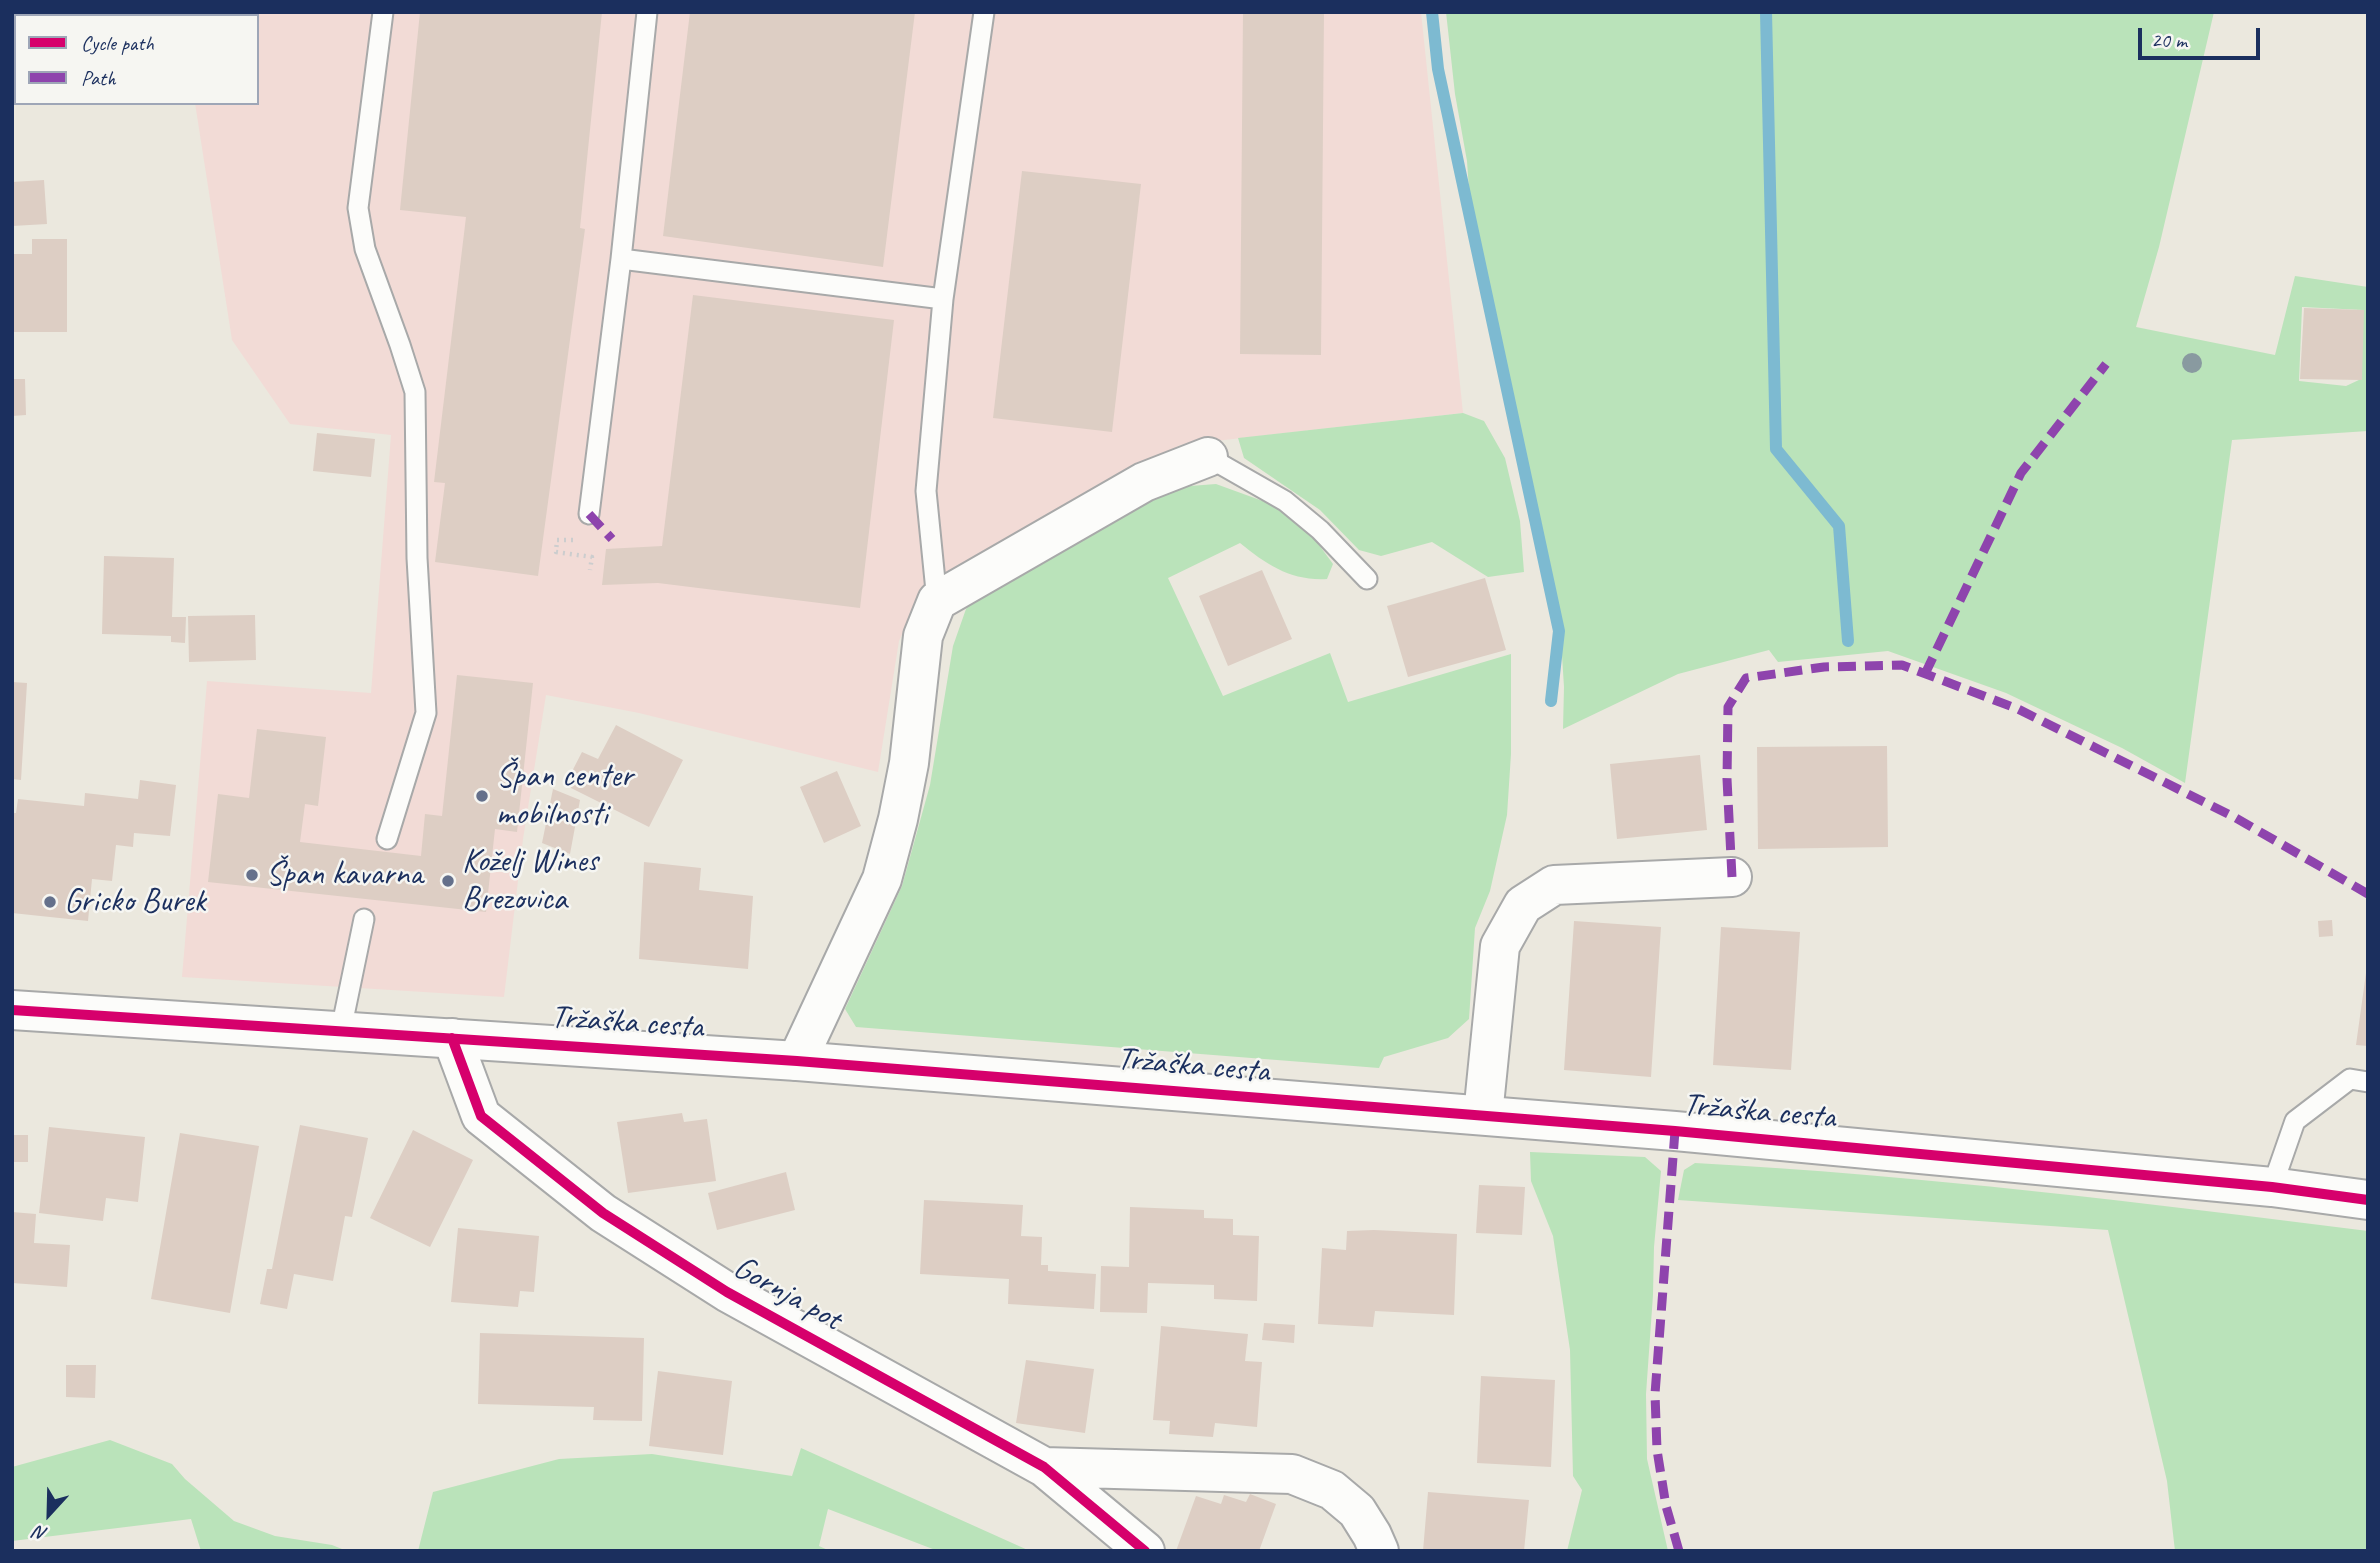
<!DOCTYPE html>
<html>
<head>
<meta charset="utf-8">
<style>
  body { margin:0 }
  #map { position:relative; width:2380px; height:1563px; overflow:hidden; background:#ebe8de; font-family:Caveat,sans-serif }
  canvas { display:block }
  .frame { position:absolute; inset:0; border:14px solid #1b2f5e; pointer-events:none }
  .legend { position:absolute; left:14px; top:14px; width:245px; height:91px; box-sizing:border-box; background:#f6f6f2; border:2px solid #9ea6b7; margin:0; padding:9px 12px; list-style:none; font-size:21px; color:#1b2f5e }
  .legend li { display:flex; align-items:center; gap:14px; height:35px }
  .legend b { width:35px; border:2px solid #9ea6b7 }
  .north { position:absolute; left:14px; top:1479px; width:70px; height:70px; -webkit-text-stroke:5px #f6f6f2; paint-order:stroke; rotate:202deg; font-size:19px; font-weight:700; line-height:28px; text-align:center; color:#1b2f5e }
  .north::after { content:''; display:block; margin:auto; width:24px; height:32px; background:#1b2f5e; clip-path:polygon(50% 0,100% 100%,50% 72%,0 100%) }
  .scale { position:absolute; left:2138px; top:28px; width:122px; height:32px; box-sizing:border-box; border:4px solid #1b2f5e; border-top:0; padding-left:9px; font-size:21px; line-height:24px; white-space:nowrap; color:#1b2f5e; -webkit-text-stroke:5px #f6f6f2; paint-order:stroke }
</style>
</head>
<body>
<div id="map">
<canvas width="2380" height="1563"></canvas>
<div class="frame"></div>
<ul class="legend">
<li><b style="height:9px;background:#d6006c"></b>Cycle path</li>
<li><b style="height:9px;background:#8e44ad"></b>Path</li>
</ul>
<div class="north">N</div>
<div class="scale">20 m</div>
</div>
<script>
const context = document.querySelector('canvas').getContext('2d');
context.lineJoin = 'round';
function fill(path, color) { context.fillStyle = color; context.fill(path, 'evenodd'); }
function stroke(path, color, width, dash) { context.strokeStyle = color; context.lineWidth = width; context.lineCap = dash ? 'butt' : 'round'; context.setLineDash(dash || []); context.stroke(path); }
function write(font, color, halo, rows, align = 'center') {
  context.font = font + ' Caveat,sans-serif'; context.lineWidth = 5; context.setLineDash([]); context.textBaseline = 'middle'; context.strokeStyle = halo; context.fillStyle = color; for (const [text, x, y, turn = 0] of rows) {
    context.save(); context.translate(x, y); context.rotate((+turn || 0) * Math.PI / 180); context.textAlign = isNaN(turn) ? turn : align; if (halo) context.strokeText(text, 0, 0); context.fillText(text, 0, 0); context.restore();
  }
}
const built = new Path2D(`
  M198 12H1421L1463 413 1180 445 969 560 921 592 899 641 878 772 639 713 546 695 523 839 504 997 182 977 207 681 371 693 391 435 290 424 232 340 195 103H257V16H196Z`);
const green = new Path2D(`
  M1446 12H2214L2159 247 2136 327 2275 355 2295 276 2368 287V431L2232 440 2185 783 2122 748 2006 693 1888 651 1778 662 1769 650 1678 674 1563 729 1564 687 1561 640 1551 569 1515 406 1485 285 1470 204 1467 161 1455 94ZM2302 307 2363 310 2361 379 2346 386 2299 381Z
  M1463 413 1484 421 1505 458 1520 521 1524 572 1488 577 1432 542 1381 556 1359 550 1320 510 1244 458 1238 438Z
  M1216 484 1271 504 1311 534 1333 564 1327 579C1291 581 1267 565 1240 543L1168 578 1223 696 1330 653 1348 702 1511 654V754L1507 815 1490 891 1475 928 1469 1019 1448 1038 1384 1057 1379 1068 856 1027 845 1009 902 886 930 785 953 646 966 609 982 590 1150 499 1190 486Z
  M1530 1152 1645 1157 1661 1171 1654 1247 1653 1295 1646 1394 1647 1459 1668 1551H1567L1582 1490 1573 1476 1570 1350 1553 1236 1531 1181Z
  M1695 1163C1920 1175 2144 1203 2368 1231V1551H2175L2167 1481 2108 1230 1678 1200 1684 1170Z
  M110 1440 172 1464 185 1479 234 1521 275 1536 332 1545 347 1551H201L191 1519 12 1541V1467Z
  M801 1448 1030 1551H938L828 1509 819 1546 830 1551H418L433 1492 559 1459 652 1454 792 1476Z`);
const stream = new Path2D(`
  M1432 12 1438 69 1559 631 1551 701
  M1766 12 1776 449 1839 526 1848 641`);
const building = new Path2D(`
  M12 12H68V16H16V46H12Z
  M420 12H602L580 228 585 229 538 576 435 562 445 483 434 482 466 217 400 210Z
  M690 12H915L883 267 663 236Z
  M1243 12H1324L1321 355 1240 354Z
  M1022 171 1141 184 1112 432 993 418Z
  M44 180 47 224 12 226V182Z
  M32 239H67V332H12V254H32Z
  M693 295 894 320 860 608 658 583 602 585 606 549 662 546Z
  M2304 308 2364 310 2362 380 2300 379Z
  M12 379H25L26 415 12 416Z
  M317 433 375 439 371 477 313 471Z
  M104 556 174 558 172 617H186L185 643 171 642V636L102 634Z
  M1262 570 1292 639 1228 666 1199 596Z
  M1485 578 1506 650 1408 677 1387 606Z
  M255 615 256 660 189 662 188 616Z
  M457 675 533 683 517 832 495 829 486 912 208 882 218 794 249 798 257 729 326 737 318 806 305 804 300 842 421 856 425 814 442 816Z
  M12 682 27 683 21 780 12 779Z
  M616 725 683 760 649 827 565 785 582 752 598 759Z
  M1887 746 1888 847 1758 849 1757 747Z
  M1700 755 1707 830 1617 839 1610 764Z
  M837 771 861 826 824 843 800 787Z
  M140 780 176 785 170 836 134 833 133 847 116 845 112 881 92 879 88 921 12 913V813H16L18 799 84 806 85 793 138 799Z
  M553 789 580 800 570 854 542 843Z
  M644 862 701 868 699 890 753 896 748 969 639 959Z
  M2332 920 2333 936 2319 937 2318 921Z
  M1574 921 1661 927 1651 1077 1564 1070Z
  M1721 927 1800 932 1791 1070 1713 1065Z
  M2366 973H2368V1046L2356 1045Z
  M682 1113 684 1122 707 1119 716 1181 628 1193 617 1122Z
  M300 1125 368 1138 352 1217 345 1216 333 1281 294 1274 287 1309 260 1304 267 1269H272Z
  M49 1127 145 1137 138 1202 106 1198 103 1221 39 1213Z
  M413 1130 473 1160 430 1247 370 1218Z
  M180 1133 259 1146 230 1313 151 1299Z
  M12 1135H28V1162H12Z
  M786 1172 795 1210 717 1230 708 1193Z
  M1479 1185 1525 1187 1522 1235 1476 1233Z
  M924 1200 1023 1205 1021 1236 1042 1237 1041 1265H1048V1271L1096 1274 1094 1309 1008 1304 1009 1279 920 1274Z
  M1130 1207 1204 1210V1218L1233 1219V1235L1259 1236 1257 1301 1214 1299V1285L1148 1283 1147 1313 1100 1312 1101 1266 1129 1267Z
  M12 1212 36 1214 34 1243 70 1245 67 1287 12 1283Z
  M458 1228 539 1236 534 1292 520 1291 518 1307 451 1302Z
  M1374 1230 1457 1234 1454 1315 1375 1311 1373 1327 1318 1324 1322 1248 1346 1250 1347 1231Z
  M1264 1323 1295 1325 1294 1343 1262 1340Z
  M1161 1326 1248 1334 1245 1361 1262 1362 1257 1427 1215 1423 1213 1437 1169 1434 1170 1421 1153 1420Z
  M480 1333 644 1338 642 1421 593 1420 594 1407 478 1404Z
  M1026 1360 1094 1369 1085 1433 1016 1423Z
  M66 1365H96L95 1398 66 1397Z
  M658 1371 732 1381 723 1455 649 1446Z
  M1481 1376 1555 1380 1551 1467 1477 1463Z
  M1428 1492 1529 1500 1524 1551H1423Z
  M1250 1494 1276 1504 1259 1551H1176L1196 1496 1221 1504 1224 1495 1246 1502Z`);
const path = new Path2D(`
  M573 540H557L556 552 592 557 590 570`);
const service = new Path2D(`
  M383 12 358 208 365 249 400 345 415 392 417 558 426 713 387 839
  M621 259 943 299
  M1208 457 1285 501 1320 530 1367 579
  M589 514 621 259 647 12
  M937 601 926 491 943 299 984 12
  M341 1030 364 919
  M2272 1187 2295 1121 2350 1079 2368 1082`);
const minor = new Path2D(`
  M452 1038 481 1116 603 1213 727 1292 1044 1467 1145 1551
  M797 1061 882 879 898 819 909 763 923 636 937 601 1144 482 1208 457
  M1483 1115 1500 946 1523 905 1554 885 1732 877
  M1044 1467 1292 1474 1332 1490 1357 1511 1372 1535 1379 1551`);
const secondary = new Path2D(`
  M12 1010 797 1061 1675 1131 2272 1187 2368 1200`);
const quiet = new Path2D(`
  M589 514 612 539
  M1925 674 2021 473 2106 364
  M1732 877 1727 779 1728 707 1746 678 1824 667 1902 665 2018 709 2236 818 2368 894
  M1675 1131 1655 1394 1657 1450 1666 1506 1679 1551`);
const cycleway = new Path2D(`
  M12 1010 797 1061 1675 1131 2272 1187 2368 1200
  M452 1038 481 1116 603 1213 727 1292 1044 1467 1145 1551`);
const trees = [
  [2192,363]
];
const markers = [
  [482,796,7,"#64708b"],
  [252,875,7,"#64708b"],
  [448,881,7,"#64708b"],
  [50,902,7,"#64708b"]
];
const poiNames = [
  ["Špan center",496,777],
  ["mobilnosti",496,815],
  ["Koželj Wines",462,862],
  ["Brezovica",462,900],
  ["Špan kavarna",266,875],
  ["Gricko Burek",64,902]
];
const streetNames = [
  ["Tržaška cesta",627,1023,4],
  ["Tržaška cesta",1193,1066,5],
  ["Tržaška cesta",1759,1112,5],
  ["Gornja pot",787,1294,29]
];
fill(built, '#f2dbd6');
fill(green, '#bae3ba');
stroke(stream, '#7dbad1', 12);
fill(building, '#ddcec4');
stroke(service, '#a8a9a9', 23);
stroke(minor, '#a8a9a9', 42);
stroke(secondary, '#a8a9a9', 42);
stroke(path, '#cccdce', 4.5, [2, 5]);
stroke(service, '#fcfcfa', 19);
stroke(minor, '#fcfcfa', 38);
stroke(secondary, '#fcfcfa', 38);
stroke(quiet, '#8e44ad', 9, [18, 9]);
stroke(cycleway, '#d6006c', 10);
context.fillStyle = '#899aa0';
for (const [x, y] of trees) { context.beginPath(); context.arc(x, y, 10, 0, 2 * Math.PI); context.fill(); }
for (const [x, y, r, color] of markers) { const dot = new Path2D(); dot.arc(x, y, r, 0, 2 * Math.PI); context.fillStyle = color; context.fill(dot); stroke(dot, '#f6f6f2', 2.5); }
write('33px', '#1b2f5e', '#f6f6f2', poiNames, 'left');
write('33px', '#1b2f5e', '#f6f6f2', streetNames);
</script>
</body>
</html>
